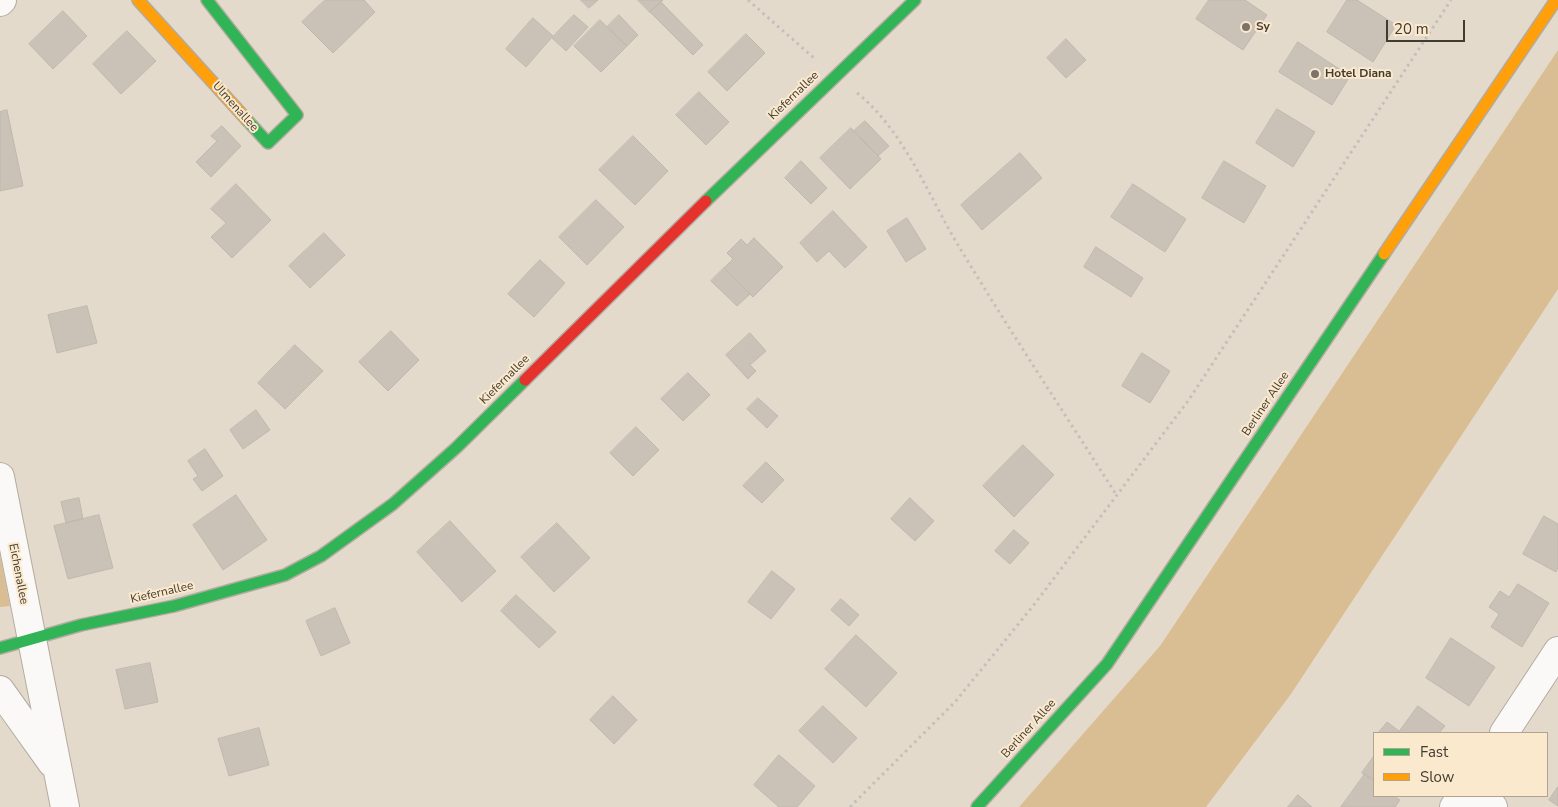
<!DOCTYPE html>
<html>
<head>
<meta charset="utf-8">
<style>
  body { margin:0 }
  #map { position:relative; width:1558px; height:807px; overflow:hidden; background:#e4dacc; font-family:"Nunito Sans",sans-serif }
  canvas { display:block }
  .legend { position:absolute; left:1373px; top:732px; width:175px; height:65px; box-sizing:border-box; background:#fbe9ce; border:1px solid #b1a38f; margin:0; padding:6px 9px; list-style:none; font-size:15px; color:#423b30 }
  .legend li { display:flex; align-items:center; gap:10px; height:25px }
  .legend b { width:25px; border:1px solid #b1a38f }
  .scale { position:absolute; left:1386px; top:20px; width:79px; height:22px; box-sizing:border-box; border:2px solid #423b30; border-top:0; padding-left:6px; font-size:15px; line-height:18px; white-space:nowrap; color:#423b30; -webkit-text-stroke:4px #fbe9ce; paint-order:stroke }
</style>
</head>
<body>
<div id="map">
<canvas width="1558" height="807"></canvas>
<ul class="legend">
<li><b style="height:6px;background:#30b455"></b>Fast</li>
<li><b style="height:6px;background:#ff9f0a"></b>Slow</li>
</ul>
<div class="scale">20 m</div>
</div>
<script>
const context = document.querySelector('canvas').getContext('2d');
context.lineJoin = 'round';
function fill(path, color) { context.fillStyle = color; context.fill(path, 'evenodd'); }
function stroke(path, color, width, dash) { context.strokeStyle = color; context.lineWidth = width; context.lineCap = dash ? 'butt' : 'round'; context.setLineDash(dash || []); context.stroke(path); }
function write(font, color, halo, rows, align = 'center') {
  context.font = font + ' "Nunito Sans",sans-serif'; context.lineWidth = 4; context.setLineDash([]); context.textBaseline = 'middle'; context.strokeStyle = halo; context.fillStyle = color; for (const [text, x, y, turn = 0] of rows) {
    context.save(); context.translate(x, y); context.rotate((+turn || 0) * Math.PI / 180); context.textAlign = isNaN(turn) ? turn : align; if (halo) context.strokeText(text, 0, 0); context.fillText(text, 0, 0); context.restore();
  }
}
const forest = new Path2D(`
  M1558 50V289L1291 694 1206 807H1019L1160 646Z
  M0 555 10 606 0 607Z`);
const building = new Path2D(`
  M325 0H364L375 12 333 53 302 22Z
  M581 0H598L589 8Z
  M638 0H663L650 12Z
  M1209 0H1245L1267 15 1243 50 1196 19Z
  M1347 0H1357L1396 25 1373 62 1327 32Z
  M661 2 703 45 693 55 650 12Z
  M63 11 87 36 53 69 29 44Z
  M574 15 588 27 566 51 552 38Z
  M619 15 638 35 627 46 607 27Z
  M533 18 553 36 526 67 506 49Z
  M600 20 627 46 601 72 574 46Z
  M127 31 156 61 121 94 93 64Z
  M746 34 765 53 727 91 708 72Z
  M1066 39 1086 60 1066 78 1047 58Z
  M1298 42 1350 76 1332 105 1279 72Z
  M699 92 729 122 706 145 676 115Z
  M1277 109 1315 132 1293 167 1256 143Z
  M7 110 23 186 0 191V112Z
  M865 121 889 146 878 156 854 131Z
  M222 126 241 146 211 177 196 162 217 141 211 136Z
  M851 128 881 159 850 189 820 158Z
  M633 136 668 171 635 205 599 170Z
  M1020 153 1042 178 982 230 961 205Z
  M801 161 827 188 811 204 785 178Z
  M1224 161 1266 186 1244 223 1202 198Z
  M236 184 271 220 232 258 211 237 226 223 211 209Z
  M1133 184 1186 219 1165 252 1111 217Z
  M596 200 624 227 587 265 559 237Z
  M833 211 867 247 845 268 829 251 817 262 800 243Z
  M907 218 926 249 906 262 887 231Z
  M324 233 345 255 310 288 289 266Z
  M754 238 783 267 753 297 724 268 733 259 727 253 741 239 747 245Z
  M1096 247 1143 278 1131 297 1084 267Z
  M540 260 565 283 534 317 508 294Z
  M724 268 750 294 737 306 711 281Z
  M87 306 97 343 57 353 48 315Z
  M391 331 419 360 388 391 359 362Z
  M750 333 766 351 750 365 756 371 748 379 726 355Z
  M295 345 323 371 285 409 258 383Z
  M1142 353 1170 371 1150 403 1122 386Z
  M688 373 710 395 683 421 661 399Z
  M758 398 778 416 767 428 747 409Z
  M256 410 270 430 243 449 230 430Z
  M636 427 659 450 633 476 610 453Z
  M1023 445 1054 475 1014 517 983 486Z
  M205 449 223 476 202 491 193 479 198 476 188 461Z
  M766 462 784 480 762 503 743 486Z
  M236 495 267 540 223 570 193 525Z
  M79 498 83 519 66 523 61 502Z
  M910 498 934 521 915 541 891 519Z
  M99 515 113 568 68 579 54 526Z
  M1544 516 1558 524V567L1556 572 1523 554Z
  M450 521 496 571 462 602 417 552Z
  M557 523 590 558 554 592 521 557Z
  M1014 530 1029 543 1010 564 995 551Z
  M772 571 795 589 771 619 748 602Z
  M1518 584 1549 603 1522 647 1491 627 1499 614 1489 607 1500 591 1509 597Z
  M516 595 556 632 539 648 501 611Z
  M841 599 859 615 849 626 831 610Z
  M335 608 350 643 321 656 306 621Z
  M856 635 897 673 866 707 825 669Z
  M1451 638 1495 667 1469 706 1426 678Z
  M150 663 158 702 125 709 116 670Z
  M613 696 637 720 614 744 590 720Z
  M823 706 857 738 833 763 799 731Z
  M1418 706 1445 726 1439 733H1378L1387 722 1399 731Z
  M259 728 269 765 229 776 218 739Z
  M779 755 815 786 797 807H779L754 785Z
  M1374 756V781L1362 773Z
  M1365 774 1374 781V796H1394L1400 800 1395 807H1341Z
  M1558 787V806L1549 800Z
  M1298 795 1312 807H1288Z`);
const path = new Path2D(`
  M748 0 815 59
  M857 93C905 131 929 198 961 250 1011 333 1065 414 1117 496
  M850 807 955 702 1033 606 1188 401 1451 0`);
const street = new Path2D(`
  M0 2 2 0
  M0 477 65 807
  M0 690 52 763
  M1504 733 1558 651
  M1478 796 1493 807
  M1454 807 1462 796`);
const fast = new Path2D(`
  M207 0 297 115 268 143 247 120
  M706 201 915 0
  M0 648 81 625 174 606 285 575 321 556 393 504 456 448 525 380
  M977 807 1107 664 1384 254`);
const slow = new Path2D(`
  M138 0 247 120
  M1384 254 1556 0`);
const jam = new Path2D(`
  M525 380 706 201`);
const markers = [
  [1246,27,5,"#7b7367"],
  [1315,74,5,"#7b7367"]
];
const poiNames = [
  ["Sy",1256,27],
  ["Hotel Diana",1325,74]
];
const streetNames = [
  ["Kiefernallee",794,96,-44],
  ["Ulmenallee",235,107,48],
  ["Kiefernallee",505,380,-45],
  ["Berliner Allee",1266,404,-56],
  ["Eichenallee",18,574,79],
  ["Kiefernallee",162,593,-13],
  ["Berliner Allee",1029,729,-48]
];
fill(forest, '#dabe93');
fill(building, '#cac2b7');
stroke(building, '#c0b8ad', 1);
stroke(street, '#b3aba0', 30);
stroke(fast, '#b3aba0', 14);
stroke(slow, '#b3aba0', 14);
stroke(jam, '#b3aba0', 14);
stroke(path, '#c4bfbb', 3, [2.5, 4]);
stroke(street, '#fbf9f7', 28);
stroke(fast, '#30b455', 11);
stroke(slow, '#ff9f0a', 11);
stroke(jam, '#e5322d', 11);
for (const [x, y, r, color] of markers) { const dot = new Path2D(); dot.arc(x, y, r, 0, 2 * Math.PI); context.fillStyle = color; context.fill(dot); stroke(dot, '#fbe9ce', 2); }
write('bold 12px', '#423b30', '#fbe9ce', poiNames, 'left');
write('12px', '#423b30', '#fbe9ce', streetNames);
</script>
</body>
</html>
